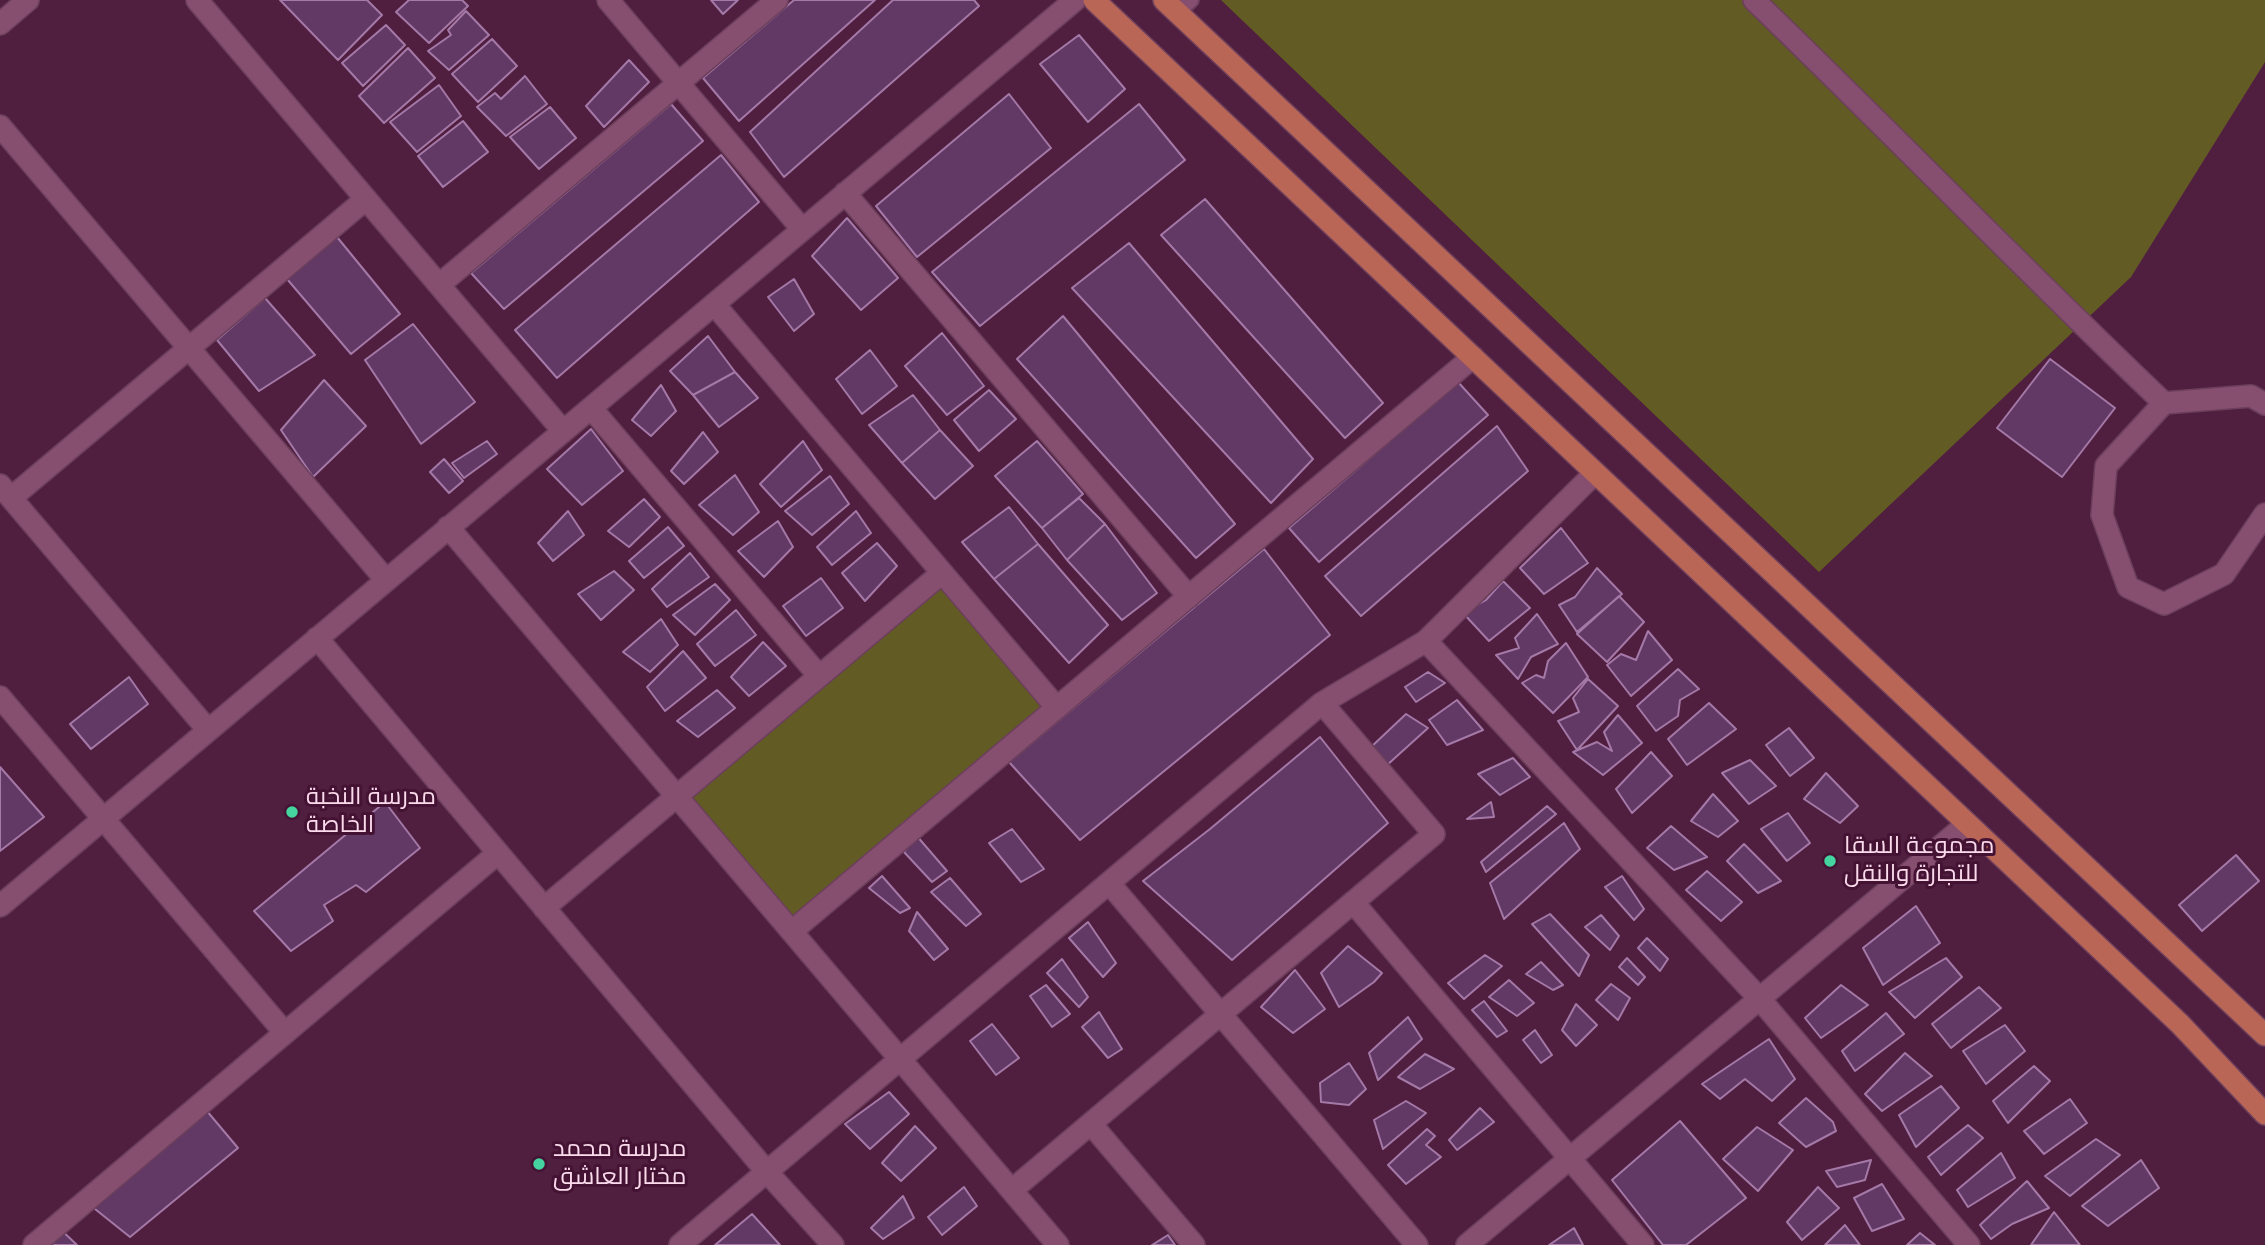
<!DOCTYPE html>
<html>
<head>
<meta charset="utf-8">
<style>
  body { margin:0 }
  canvas { display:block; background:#501e3e }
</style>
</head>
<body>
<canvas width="2265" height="1245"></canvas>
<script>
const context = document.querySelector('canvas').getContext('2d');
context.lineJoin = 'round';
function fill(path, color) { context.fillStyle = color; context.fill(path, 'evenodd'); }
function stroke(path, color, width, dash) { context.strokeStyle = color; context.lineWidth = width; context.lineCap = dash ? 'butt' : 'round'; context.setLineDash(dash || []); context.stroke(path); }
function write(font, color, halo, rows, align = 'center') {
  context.font = font + ' "Varela Round",Cairo,sans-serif'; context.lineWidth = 6; context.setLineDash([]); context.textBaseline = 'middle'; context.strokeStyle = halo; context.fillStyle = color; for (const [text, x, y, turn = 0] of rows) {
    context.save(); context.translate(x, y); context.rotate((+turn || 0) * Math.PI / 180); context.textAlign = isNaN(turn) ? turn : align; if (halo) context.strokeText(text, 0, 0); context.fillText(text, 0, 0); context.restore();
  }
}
const green = new Path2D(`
  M1221 0H2265V62L2131 277 1819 572Z
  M942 573 1057 708 792 931 677 796Z`);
const building = new Path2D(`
  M280 0H367L382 15 338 60Z
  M409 0H462L468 6 429 43 396 12Z
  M711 0H738L723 14Z
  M794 0H875L739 121 703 78Z
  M893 0H974L979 6 784 177 750 132Z
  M466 11 489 35 449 70 428 51 451 35 448 30Z
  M386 25 405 45 363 86 342 63Z
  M1079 35 1125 89 1088 122 1040 64Z
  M492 39 517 66 478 102 452 74Z
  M408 48 435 78 384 123 359 96Z
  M629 60 649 82 604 127 586 106Z
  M525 76 547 104 506 136 477 107 495 93 501 99Z
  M439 85 461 116 417 152 390 122Z
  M1009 94 1051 148 917 257 876 206Z
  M671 104 703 141 504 309 471 273Z
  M1139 104 1185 160 980 326 932 272Z
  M550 107 576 138 539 169 510 137Z
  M463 121 488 152 443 187 418 156Z
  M721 155 759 202 557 378 515 330Z
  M1205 199 1383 403 1345 438 1161 235Z
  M847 218 898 278 861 310 812 256Z
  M337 237 400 314 351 354 287 279Z
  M1129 243 1313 459 1271 503 1072 288Z
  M794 279 814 314 794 331 768 297Z
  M265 298 315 355 259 391 217 340Z
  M1063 316 1235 524 1196 558 1017 359Z
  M413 324 475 402 421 444 365 360Z
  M942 333 984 386 947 415 905 366Z
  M708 336 735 372 693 395 670 371Z
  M870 350 897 386 862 414 836 379Z
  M2050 359 2115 408 2062 477 1997 428Z
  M735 372 758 398 719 427 693 395Z
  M324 380 366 426 313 477 281 430Z
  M1458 382 1488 415 1319 562 1289 528Z
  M661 385 676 411 651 436 632 420Z
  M989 390 1016 419 979 451 954 420Z
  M913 395 940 430 902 463 869 425Z
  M1497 426 1528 471 1361 616 1325 576Z
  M591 429 623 471 582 505 547 469Z
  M940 430 973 466 935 499 902 463Z
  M703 432 718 452 684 484 671 471Z
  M487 441 497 454 464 478 452 463Z
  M803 441 822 470 781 507 760 484Z
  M1037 441 1083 494 1042 528 995 476Z
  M444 459 463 481 449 493 430 472Z
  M735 475 759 512 733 535 699 505Z
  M830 476 849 504 812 535 785 511Z
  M1079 498 1105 524 1067 560 1042 528Z
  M644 499 660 517 629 547 608 531Z
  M1009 507 1038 544 994 579 962 542Z
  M568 511 584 535 553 561 538 543Z
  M856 511 871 533 832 565 817 547Z
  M778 521 793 547 764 577 738 551Z
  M1105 524 1157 593 1122 620 1067 560Z
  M668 527 684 546 644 578 629 561Z
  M1561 528 1588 563 1544 594 1520 568Z
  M877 543 897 566 865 601 842 573Z
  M1038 544 1108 625 1069 663 994 579Z
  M1264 549 1330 635 1080 840 1009 762Z
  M690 553 709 577 667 607 652 589Z
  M1597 568 1622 594 1577 632 1559 605 1575 597Z
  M614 571 634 590 601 620 578 594Z
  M821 578 843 608 806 636 783 606Z
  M1503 581 1530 608 1489 641 1463 613 1486 600Z
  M715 584 730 600 695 635 673 615Z
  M1619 596 1644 622 1607 662 1577 634Z
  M736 610 756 635 715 666 697 644Z
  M1537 614 1558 644 1531 657 1518 679 1496 655 1519 648 1515 638Z
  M661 619 678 645 650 672 623 652Z
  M1648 631 1672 660 1631 696 1607 665 1621 654 1636 660Z
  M763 642 786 666 749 696 731 677Z
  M1566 643 1588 677 1553 713 1522 683 1536 675 1544 678 1548 661Z
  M683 651 706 678 665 711 647 687Z
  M1678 669 1699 689 1680 700 1678 716 1656 731 1637 706Z
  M1428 672 1445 683 1416 702 1405 687Z
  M129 677 148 704 91 749 70 724Z
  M1588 679 1618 706 1577 750 1558 721 1579 712 1573 698Z
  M717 690 735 708 698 737 677 721Z
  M1457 700 1483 730 1447 745 1429 720Z
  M1709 703 1736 729 1687 765 1668 739Z
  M1406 714 1428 728 1386 766 1370 748Z
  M1618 715 1642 743 1603 775 1573 752 1597 742 1612 751 1604 732Z
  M1789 728 1814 758 1790 776 1766 745Z
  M1320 737 1388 823 1232 960 1143 881 1210 829Z
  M1651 752 1672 776 1632 813 1616 789Z
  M1513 758 1530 777 1500 795 1478 774Z
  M1750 760 1776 786 1749 804 1722 773Z
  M0 767 44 817 0 851Z
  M1826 773 1858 806 1840 823 1804 799Z
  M1713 794 1738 821 1718 837 1691 821Z
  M385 802 420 848 366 892 356 885 324 905 333 921 291 951 254 911Z
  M1491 802 1494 817 1467 819Z
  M1547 806 1556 814 1486 872 1481 862Z
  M1788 813 1810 843 1787 861 1761 829Z
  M1564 823 1580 849 1504 919 1490 883Z
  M1671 826 1707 857 1674 870 1647 848Z
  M1012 829 1044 869 1021 882 989 843Z
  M916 835 947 871 932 882 904 852Z
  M1744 844 1781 881 1758 893 1727 861Z
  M2236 855 2259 881 2202 931 2179 905Z
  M1707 871 1742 902 1721 921 1686 890Z
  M882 876 910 908 900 913 869 888Z
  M1622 876 1644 909 1634 920 1605 887Z
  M950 878 981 914 966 926 931 892Z
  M1916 906 1940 943 1883 985 1863 948Z
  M917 912 948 949 934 960 909 931Z
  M1550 914 1589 955 1579 976 1532 924Z
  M1601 915 1619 936 1610 950 1585 927Z
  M1088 922 1116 963 1103 977 1069 938Z
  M1647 938 1668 959 1660 971 1638 948Z
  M1348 946 1382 973 1374 982 1339 1007 1321 973Z
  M1485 955 1502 966 1464 999 1448 983Z
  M1627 958 1645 977 1638 985 1619 967Z
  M1946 958 1962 977 1915 1018 1889 992Z
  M1062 959 1088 997 1079 1007 1047 973Z
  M1541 962 1563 985 1553 990 1526 974Z
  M1295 970 1325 1009 1293 1033 1261 1007Z
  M1509 980 1534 1003 1517 1016 1489 997Z
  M1611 984 1630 998 1618 1020 1596 1000Z
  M1046 985 1070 1014 1052 1027 1030 996Z
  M1841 985 1868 1005 1821 1038 1805 1018Z
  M1979 987 2001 1008 1951 1048 1932 1024Z
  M1484 1001 1507 1031 1497 1037 1472 1010Z
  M1576 1004 1597 1025 1576 1046 1562 1030Z
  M1099 1012 1122 1049 1108 1058 1082 1027Z
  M1886 1013 1904 1034 1855 1071 1842 1051Z
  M1408 1017 1422 1039 1378 1080 1369 1053Z
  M992 1024 1019 1058 996 1075 970 1041Z
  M2005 1025 2025 1051 1986 1084 1963 1051Z
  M1535 1030 1552 1055 1541 1063 1523 1040Z
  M1769 1039 1795 1079 1772 1101 1745 1079 1720 1099 1702 1084Z
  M1905 1053 1932 1076 1882 1111 1865 1094Z
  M1425 1054 1454 1069 1420 1089 1398 1077Z
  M1349 1063 1366 1089 1349 1105 1321 1102 1320 1083Z
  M2034 1066 2050 1081 2008 1123 1993 1101Z
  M1941 1086 1959 1108 1916 1147 1899 1115Z
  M889 1092 909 1114 870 1149 845 1124Z
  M1806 1098 1833 1122 1836 1131 1806 1147 1779 1123Z
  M2070 1099 2087 1123 2044 1154 2024 1131Z
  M1406 1101 1426 1113 1383 1149 1374 1120Z
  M201 1104 238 1148 130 1237 85 1201Z
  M1480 1108 1494 1122 1457 1150 1449 1140Z
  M1680 1121 1746 1198 1686 1245H1663L1612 1180Z
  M1968 1125 1983 1138 1941 1175 1928 1157Z
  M915 1126 936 1148 901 1181 882 1163Z
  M1757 1127 1793 1150 1758 1191 1723 1159Z
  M1427 1129 1435 1136 1426 1145 1441 1157 1406 1184 1388 1165Z
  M2096 1139 2120 1155 2070 1196 2045 1176Z
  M2001 1153 2015 1178 1968 1207 1957 1190Z
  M1871 1160 1865 1180 1837 1187 1826 1171Z
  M2141 1160 2159 1188 2108 1226 2082 1206Z
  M2027 1181 2049 1208 2012 1224 1991 1239 1980 1225Z
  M1882 1184 1904 1219 1872 1231 1854 1198Z
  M964 1187 977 1206 942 1235 928 1217Z
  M1818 1187 1839 1208 1802 1240 1787 1222Z
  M903 1196 914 1218 883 1239 871 1228Z
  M2054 1212 2080 1245H2031Z
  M752 1214 780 1245H715Z
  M1845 1225 1860 1245H1825Z
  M57 1226 77 1245H34Z
  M1574 1228 1583 1245H1549Z
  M1920 1233 1935 1245H1907Z
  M1168 1235 1175 1245H1152Z`);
const service = new Path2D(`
  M1177 13 1191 0`);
const minor = new Path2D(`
  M197 0 563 431
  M608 0 802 229
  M1754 0C1892 133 2025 271 2164 403L2106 466 2102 515 2128 587 2164 604 2224 574 2265 514
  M0 24 28 0
  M0 126 386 580
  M845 193 1189 597
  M439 285 777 0
  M714 304 1057 708
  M2164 403 2251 396 2265 404
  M591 408 819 676
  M0 485 208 730
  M11 498 366 199
  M448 527 1058 1245
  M317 638 767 1172 833 1245
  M1426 641 1759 998 1969 1245
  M0 697 285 1033
  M1109 883 1417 1245
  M1353 902 1643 1245
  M0 906 1075 0
  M544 908 942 573
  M792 931 1473 357
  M1091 1124 1194 1245
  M1012 1190 1434 834 1322 703
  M34 1245 498 853
  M680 1245 1322 703 1426 641 1595 473
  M1467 1245 1967 824`);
const primary = new Path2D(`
  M1094 0 2180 1024 2265 1114
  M1164 0 2265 1035`);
const markers = [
  [292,812,7,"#45d49f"],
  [1830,861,7,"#45d49f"],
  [539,1164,7,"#45d49f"]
];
const poiNames = [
  ["مدرسة النخبة",306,798],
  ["الخاصة",306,826],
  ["مجموعة السقا",1844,847],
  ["للتجارة والنقل",1844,875],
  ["مدرسة محمد",553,1150],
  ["مختار العاشق",553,1178]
];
fill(green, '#625c24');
fill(building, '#613964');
stroke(building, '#a478a7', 2);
stroke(service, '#6c3f5c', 18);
stroke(minor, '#6c3f5c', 24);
stroke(primary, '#6c3f5c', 24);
stroke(service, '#864f70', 14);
stroke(minor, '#864f70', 21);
stroke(primary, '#ba6656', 21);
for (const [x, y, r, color] of markers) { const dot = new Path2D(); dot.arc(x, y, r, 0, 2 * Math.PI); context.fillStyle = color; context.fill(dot); stroke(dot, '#441333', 2.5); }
write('24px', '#fbdaec', '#441333', poiNames, 'left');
</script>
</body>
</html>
